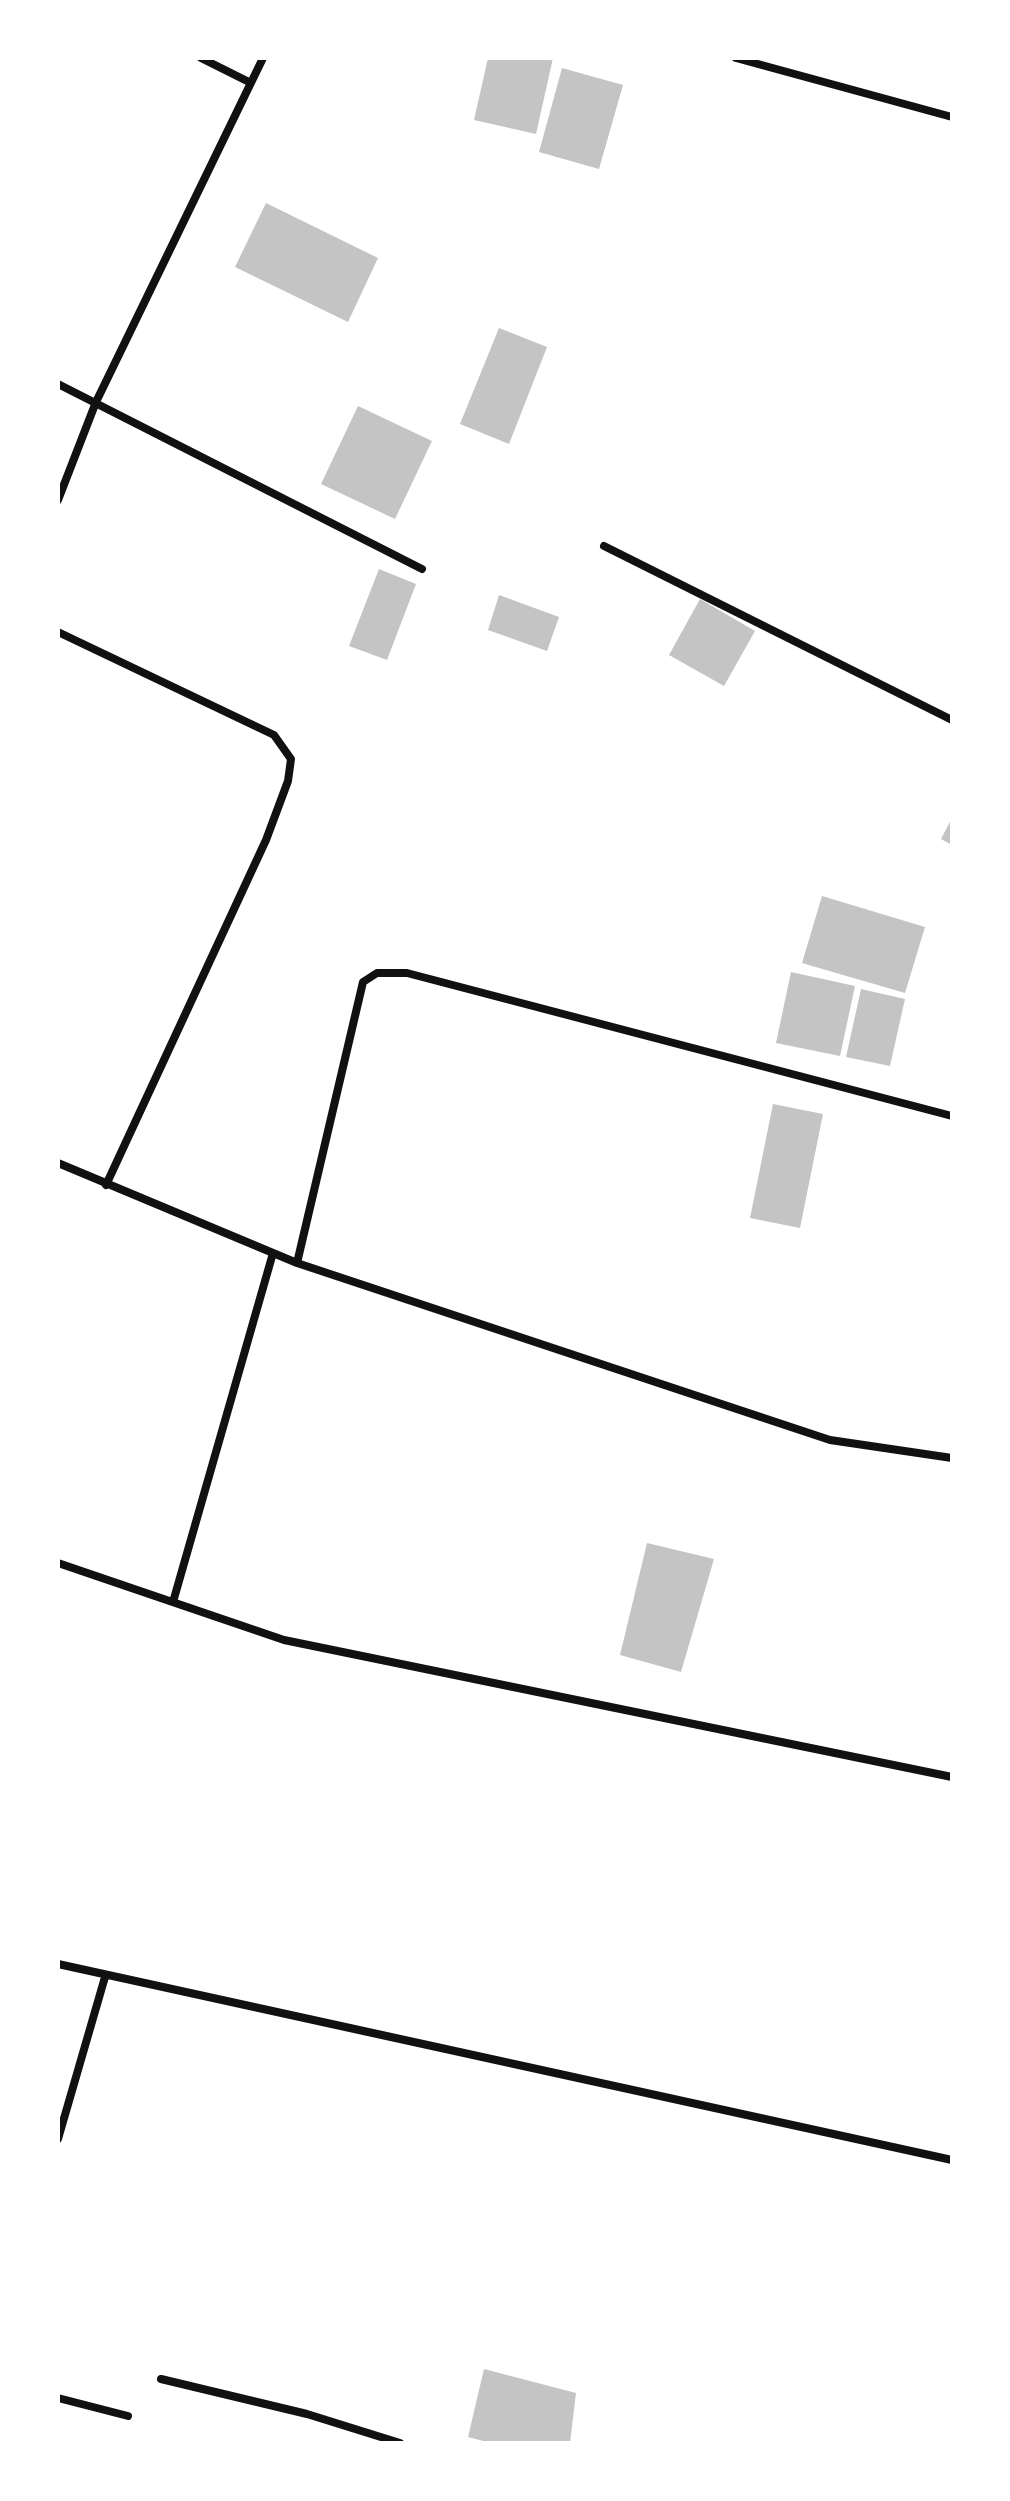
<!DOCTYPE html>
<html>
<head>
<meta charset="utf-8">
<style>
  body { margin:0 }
  #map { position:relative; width:1010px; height:2501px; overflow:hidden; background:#fff; font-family:"IBM Plex Sans",sans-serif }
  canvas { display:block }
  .frame { position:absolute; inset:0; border:60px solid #fff; pointer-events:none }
</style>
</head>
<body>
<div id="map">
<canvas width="1010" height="2501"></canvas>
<div class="frame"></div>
</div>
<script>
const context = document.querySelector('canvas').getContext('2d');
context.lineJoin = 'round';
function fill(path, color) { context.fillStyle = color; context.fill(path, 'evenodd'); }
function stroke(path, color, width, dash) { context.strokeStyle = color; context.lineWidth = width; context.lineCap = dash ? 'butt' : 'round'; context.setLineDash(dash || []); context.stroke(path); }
const building = new Path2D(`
  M488 58H553L536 134 474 120Z
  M562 68 623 85 599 169 539 152Z
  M266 203 378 258 348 322 235 267Z
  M499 328 547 347 509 444 460 424Z
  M358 406 432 441 395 519 321 484Z
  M379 569 416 584 387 660 349 646Z
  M499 595 559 617 547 651 488 630Z
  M700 599 755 631 724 686 669 655Z
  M952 818V845L941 839Z
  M822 896 925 927 905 993 802 963Z
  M791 972 855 986 840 1056 776 1043Z
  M861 989 905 999 890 1066 846 1057Z
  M773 1104 823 1114 800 1228 750 1218Z
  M647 1543 714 1559 681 1672 620 1655Z
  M484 2369 576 2393 570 2443H491L468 2437Z`);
const minor = new Path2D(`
  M201 58 251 83
  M736 58 952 117
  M58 384 422 569
  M58 500 96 402 263 58
  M604 546 952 720
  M58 632 274 735 291 759 288 781 266 840 106 1185
  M58 1163 297 1263 830 1440 952 1458
  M297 1263 363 982 377 973H407L952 1116
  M58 1563 284 1640 952 1777
  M173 1602 273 1253
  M58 1964 952 2160
  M58 2139 105 1977
  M161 2379 307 2414 400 2443
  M58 2398 128 2416`);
fill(building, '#c4c4c4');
stroke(minor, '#111', 8);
</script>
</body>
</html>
